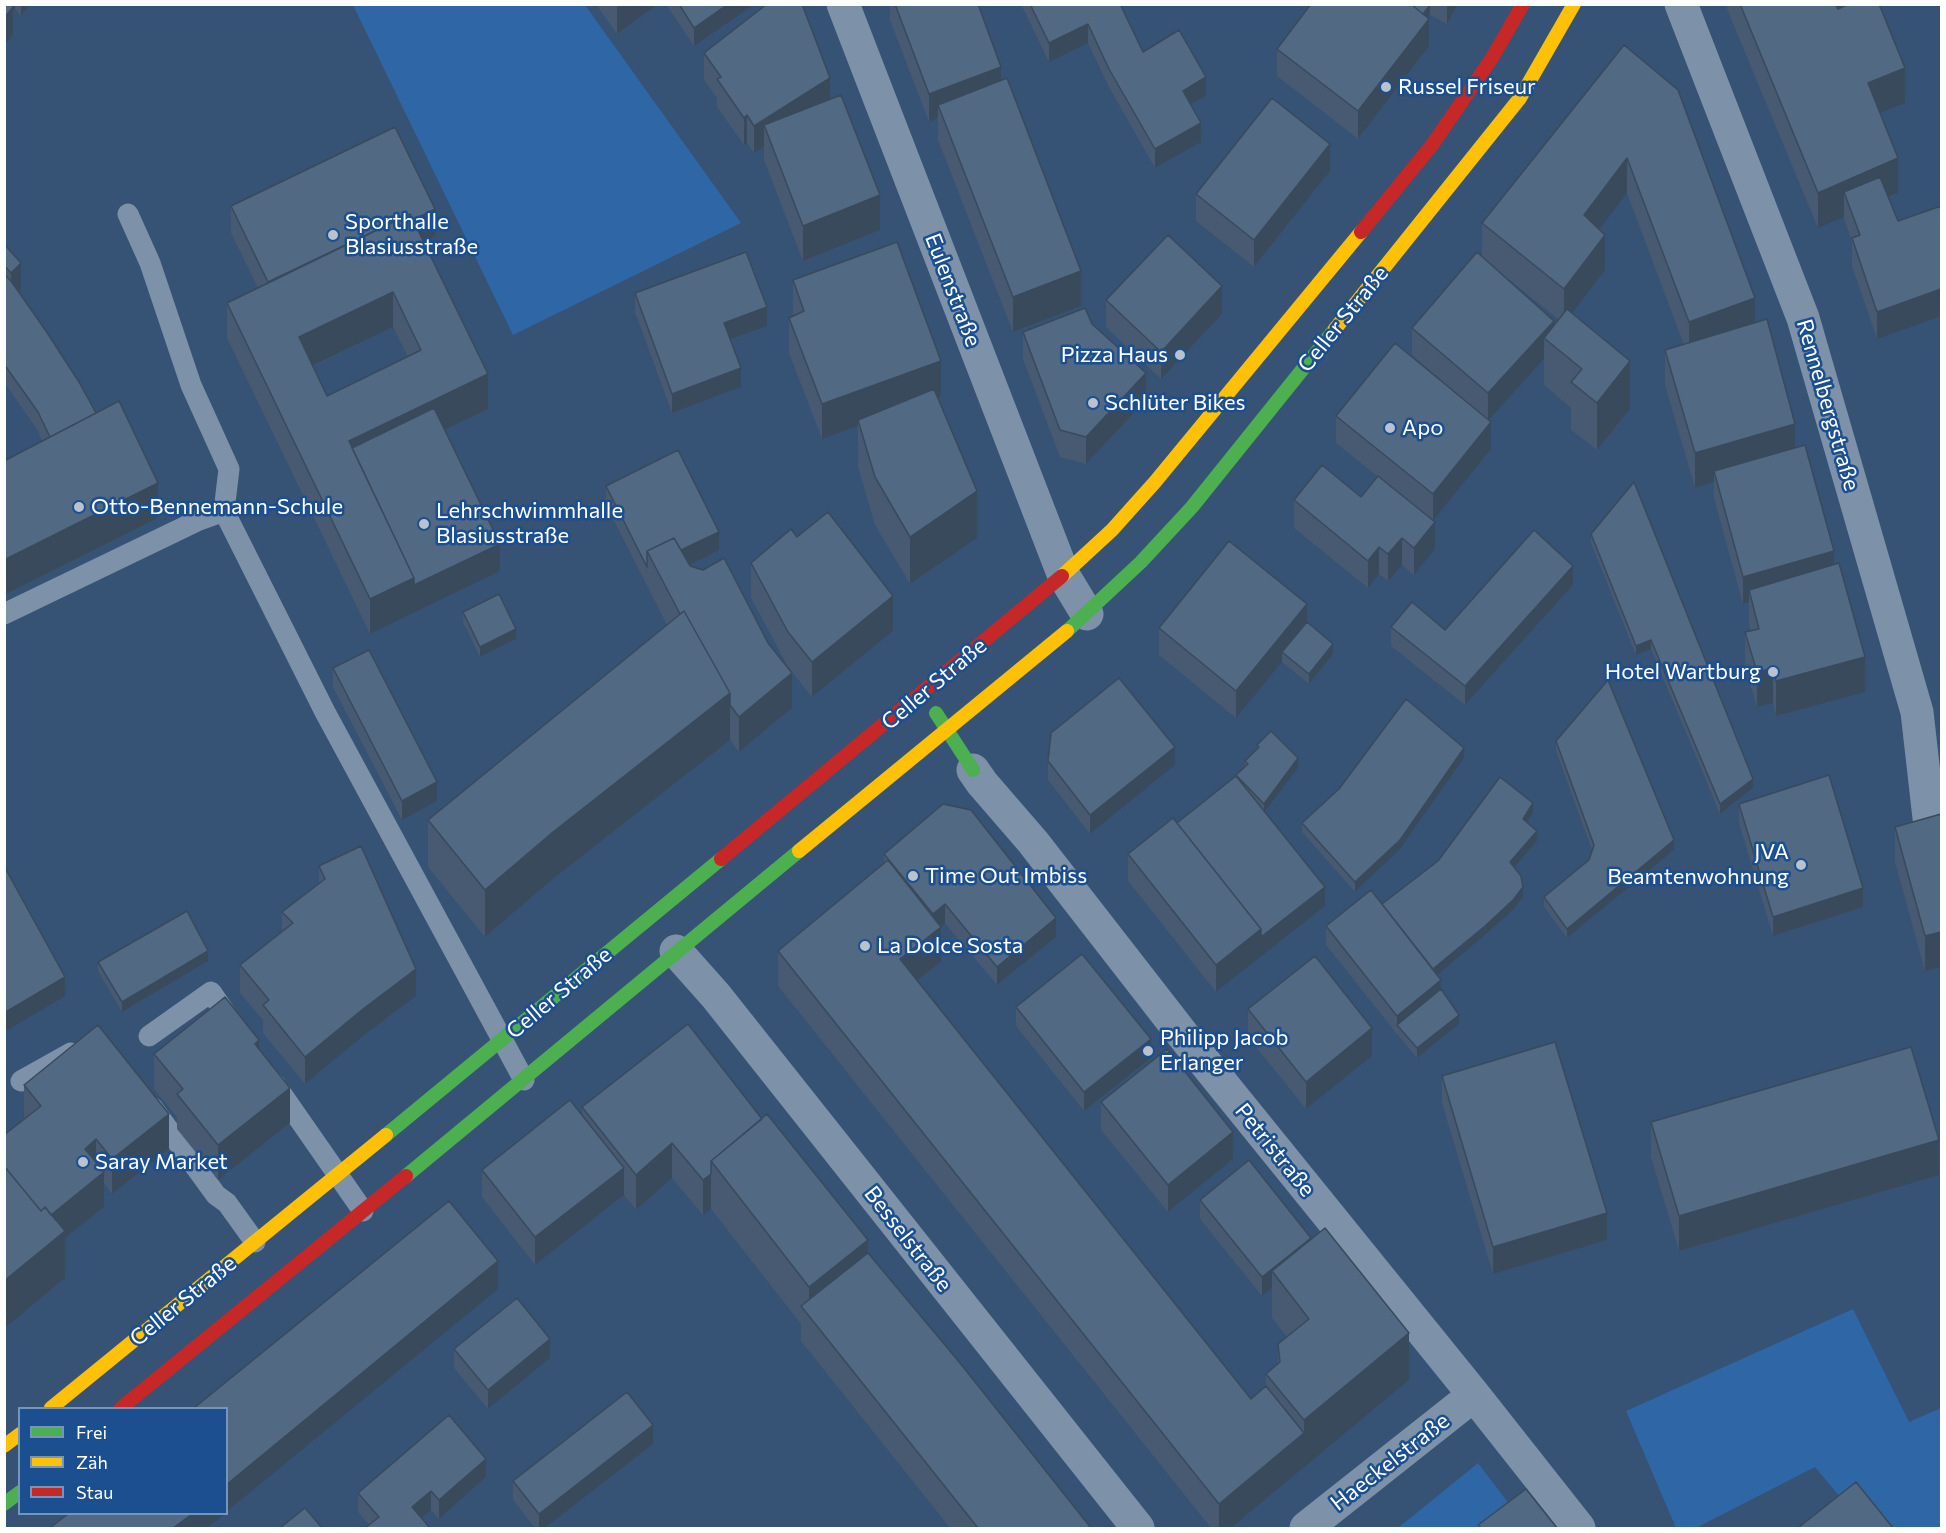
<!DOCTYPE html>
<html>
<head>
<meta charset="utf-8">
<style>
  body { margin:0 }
  #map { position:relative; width:1946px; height:1533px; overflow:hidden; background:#365274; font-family:Commissioner,sans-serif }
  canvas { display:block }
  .frame { position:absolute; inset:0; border:6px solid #fff; pointer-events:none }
  .legend { position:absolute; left:18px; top:1407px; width:210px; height:108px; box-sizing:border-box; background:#1b4f8f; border:2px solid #7695bc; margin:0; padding:8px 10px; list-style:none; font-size:18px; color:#fff }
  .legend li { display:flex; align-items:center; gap:12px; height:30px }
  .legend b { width:30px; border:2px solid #7695bc }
</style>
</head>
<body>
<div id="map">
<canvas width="1946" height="1533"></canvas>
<div class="frame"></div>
<ul class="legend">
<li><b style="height:8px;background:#4caf50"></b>Frei</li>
<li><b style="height:8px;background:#ffc107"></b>Zäh</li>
<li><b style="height:8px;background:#c62828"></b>Stau</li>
</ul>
</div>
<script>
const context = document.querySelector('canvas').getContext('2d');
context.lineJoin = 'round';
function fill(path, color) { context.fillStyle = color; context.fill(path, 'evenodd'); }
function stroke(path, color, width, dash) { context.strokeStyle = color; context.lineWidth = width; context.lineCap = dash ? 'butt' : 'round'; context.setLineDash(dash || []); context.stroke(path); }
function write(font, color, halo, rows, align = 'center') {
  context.font = font + ' Commissioner,sans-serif'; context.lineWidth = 5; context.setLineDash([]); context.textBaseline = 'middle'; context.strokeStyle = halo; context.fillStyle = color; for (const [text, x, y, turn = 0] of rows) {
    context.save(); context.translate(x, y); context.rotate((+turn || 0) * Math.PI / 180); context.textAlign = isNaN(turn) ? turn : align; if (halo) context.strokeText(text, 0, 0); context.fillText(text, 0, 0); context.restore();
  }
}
const green = new Path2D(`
  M353 5H585L741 223 513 335Z
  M1853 1309 1909 1422 1941 1408V1528H1866L1815 1467 1696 1528H1676L1626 1411Z
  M1478 1463 1516 1513 1495 1528H1398Z`);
const lane = new Path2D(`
  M128 214 150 263 191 385 229 469 224 511 325 712 524 1080
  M4 614 199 520 224 511
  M149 1036 211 992 234 1026
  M21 1081 71 1053
  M274 1083 363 1211
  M152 1107 216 1195 227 1203 255 1242`);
const street = new Path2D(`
  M843 4 1064 576 1087 614
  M1681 4 1803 318 1917 712 1929 818
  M973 770 982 783 1033 842 1190 1044 1474 1395 1579 1528
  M676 951 716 996 1138 1528
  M1306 1528 1474 1395`);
const fast = new Path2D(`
  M1067 631 1141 562 1192 507 1335 329
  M936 713 973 770
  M386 1135 721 859
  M406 1176 799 851
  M4 1504 20 1492`);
const slow = new Path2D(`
  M1335 329 1520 98 1574 4
  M1062 576 1112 530 1155 482 1361 232
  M799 851 1067 631
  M51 1408 386 1135
  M4 1446 20 1434`);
const jam = new Path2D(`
  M1361 232 1432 145 1492 58 1523 4
  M721 859 1062 576
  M121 1408 406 1176`);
const wall = new Path2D(`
  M4 4H30L21 16 15 9 13 11V35L4 45Z
  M596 4H658L617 34Z
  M666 4H755L694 46Z
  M890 4H978L1001 80 1081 306 1013 332 938 140V118L929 122 890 20Z
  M1021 4H1120L1143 52 1206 96 1191 105 1201 142 1155 168 1109 87 1088 43 1049 62Z
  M1311 4H1458L1447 24 1430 15 1427 17 1429 46 1358 139 1277 76V49Z
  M1727 4H1879L1905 103 1880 113 1898 193 1889 198 1877 339 1852 266V241L1844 219V217L1818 228 1727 9Z
  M1624 45 1755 322 1795 448 1834 564 1865 692 1776 716 1773 703 1757 707 1745 667V632L1751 631 1749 625V602L1743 604 1714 498V482L1695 488 1665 385V350L1684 345 1627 193 1599 230 1605 270 1572 313 1630 409 1597 450 1571 430V408L1544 385V359L1489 420 1491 449 1433 521 1435 549 1414 575 1402 565 1388 581 1379 574 1368 588 1294 528V500L1361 497 1378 477 1336 443V416L1461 397 1412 355V328L1482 256V223ZM1502 274 1559 320 1554 325Z
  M704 53 830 99 880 230 803 261 764 160V147L754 153 747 143 744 145 717 107V98L704 80Z
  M1330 171 1254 267 1196 221V194Z
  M231 206 435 236 424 242 488 409 445 430 500 571 370 634 227 338V303L258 288 231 233ZM393 327 408 357 327 396 313 366Z
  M4 244 21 290 19 293 96 413 158 518 4 595V461L42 441 38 431 4 382Z
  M793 280 941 396 937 397 977 538 910 584 875 525 858 467V426L822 439 789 353V318L793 316Z
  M635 293 767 326 731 340 741 387 672 413 635 312Z
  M1106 300 1222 314 1161 379 1106 327Z
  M1092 324 1146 400 1086 464 1060 457 1023 359V332Z
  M606 486 719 550 689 565 792 708 739 752 730 740 553 879 485 937 428 867V820L667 625 606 505Z
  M1591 534 1753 788 1720 814 1651 649 1636 655 1591 543Z
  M751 563 893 631 812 697 788 667 751 598Z
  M1573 585 1465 705 1391 646V627L1445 630Z
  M463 612 516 639 480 657 463 622Z
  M1307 622 1333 654 1309 684 1282 662 1236 718 1159 655V628Z
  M333 668 437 801 402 820 333 687Z
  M1556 741 1674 850 1567 938 1544 907V897L1589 860 1592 850 1556 751Z
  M1257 745 1298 768 1265 812 1325 906 1216 992 1128 881V854L1177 823 1236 777V775L1245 766V761L1257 749Z
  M1464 758 1400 849 1355 892 1302 832V823Z
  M1048 761 1175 765 1090 834 1048 780Z
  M1739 804 1863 907 1773 936 1739 823Z
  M1533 812 1527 822 1537 841 1514 867 1523 897 1513 910 1485 935 1437 975 1441 989 1459 1024 1417 1058 1397 1034 1326 945V926L1382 904Z
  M1941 814 1925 971 1895 862V827Z
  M884 854 1056 937 997 985 945 923 940 927 941 962 917 981 1251 1399 1266 1386V1374L1278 1364V1344L1287 1337 1272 1318V1288L1262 1296 1200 1219V1200L1311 1240 1409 1380 1231 1528H1211L778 986V951L884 863Z
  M319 866 416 996 363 1036 305 1084 263 1033V1020L240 993V965L282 931V912L319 883Z
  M208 961 122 1012 98 971V962Z
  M1016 1007 1151 1058 1084 1111 1016 1026Z
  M1248 1009 1372 1056 1306 1109 1248 1037Z
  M259 1050 290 1123 218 1180 177 1129V1117L154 1089V1054Z
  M1442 1076 1607 1240 1493 1274 1442 1103Z
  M24 1085 169 1149 112 1194 104 1183V1207L65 1238V1278L4 1329V1135L24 1119Z
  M1101 1102 1233 1159 1168 1212 1101 1130Z
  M582 1107 762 1119 868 1253 1091 1528H950L801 1341V1324L711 1209 703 1215 672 1178 636 1210 624 1195 535 1265 482 1197V1170L582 1115Z
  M1651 1122 1939 1175 1679 1251 1651 1157Z
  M454 1349 550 1358 488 1409 454 1368Z
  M653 1444 545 1528H535L513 1500V1481Z
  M486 1477 439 1519 431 1510 422 1518 369 1525 358 1512V1493Z`);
const shadedWall = new Path2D(`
  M4 4H15V9L13 11V35L4 45Z
  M21 4H30L21 16Z
  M617 4H658L617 34Z
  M728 4H755L694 46V28Z
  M1447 4H1458L1447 24Z
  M1831 4H1849V22Z
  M1430 5V14L1414 34V24Z
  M1429 19V46L1358 139V111Z
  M1088 24V43L1049 62V43Z
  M1001 67V94L938 105V118L929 122V94Z
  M1905 68V103L1868 118V83Z
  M1206 77V96L1183 109V91Z
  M830 78V105L764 125V147L754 153V126Z
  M747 115V143L744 145V118Z
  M1201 123V142L1155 168V149Z
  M1330 144V171L1254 267V240Z
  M1627 158V193L1584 250V215Z
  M1898 158V193L1852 213 1844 192V217L1818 228V193Z
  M880 195V230L803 261V226Z
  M435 209V236L271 316V288Z
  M1605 235V270L1564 324V289Z
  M21 263V290L11 300V273Z
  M1081 271V306L1013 332V297Z
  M1222 286V314L1161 379V352Z
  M1941 289V316L1877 339V312Z
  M393 292V327L299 372V337Z
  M1755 298V333L1689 357V322Z
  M767 307V326L724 342V323Z
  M1554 321V346L1544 338V359L1488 421V393Z
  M941 361V396L860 426 858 420V426L822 439V404Z
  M1630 361V409L1597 450V403Z
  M741 368V387L672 413V394Z
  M1146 373V400L1086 464V437Z
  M488 374V409L359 471 349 441Z
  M1491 422V449L1433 521V494Z
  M1795 424V459L1714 471V482L1695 488V453Z
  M158 483V518L4 595V560Z
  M977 491V538L910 584V537Z
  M1435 522V549L1414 575V548Z
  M719 532V550L662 579 654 564Z
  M1402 538V565L1388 581V554Z
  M500 544V571L370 634V599L414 578Z
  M1379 547V574L1368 588V561Z
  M1834 551V579L1749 590V602L1743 604V577Z
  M1573 566V585L1465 705V686Z
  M893 596V631L812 697V662Z
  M1307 604V632L1282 652V662L1236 718V691Z
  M516 629V639L480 657V647Z
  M1651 640V649L1636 655V646Z
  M1333 644V654L1309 684V674Z
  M1865 657V692L1776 716V681Z
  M1773 668V703L1757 707V672Z
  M792 673V708L739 752V717Z
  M730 693V740L553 879 485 937V890L553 832Z
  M1175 747V765L1090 834V815Z
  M1464 748V758L1400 849 1355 892V882Z
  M1298 758V768L1264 813V804Z
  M1753 779V788L1720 814V804Z
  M437 782V801L402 820V801Z
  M1533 803V812L1523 829V819Z
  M1537 831V841L1510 872V862Z
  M1674 840V850L1567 938V929Z
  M1325 887V906L1216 992V965L1261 929Z
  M1523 887V897L1513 910 1485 935 1429 982V972Z
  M1863 888V907L1773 936V917Z
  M945 904V923L933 933V914Z
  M1056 918V937L997 985V967Z
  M941 927V962L900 994V959Z
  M1941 932V967L1925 971V936Z
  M208 951V961L122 1012V1002Z
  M416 969V996L363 1036 305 1084V1057L363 1009Z
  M65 977V996L4 1032V1013Z
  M1441 980V999L1397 1025V1034V1016Z
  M1459 1015V1024L1417 1058V1048Z
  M1372 1028V1056L1306 1109V1082Z
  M1151 1039V1058L1084 1111V1092Z
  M259 1040V1075L255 1044Z
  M290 1088V1123L218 1180V1145Z
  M169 1114V1149L112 1194V1159Z
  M1233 1132V1159L1168 1212V1185Z
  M96 1139V1174L85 1149Z
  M1939 1140V1175L1679 1251V1216Z
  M672 1143V1178L636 1210V1175Z
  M624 1168V1195L535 1265V1237Z
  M104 1172V1207L65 1238V1278L4 1329V1281L41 1223Z
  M711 1174V1209L703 1215V1180Z
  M1607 1213V1240L1493 1274V1247Z
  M1311 1238V1257L1272 1271V1288L1262 1296V1277Z
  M868 1240V1288L809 1316V1287Z
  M498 1261V1289L226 1512V1485Z
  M1409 1333V1380L1231 1528H1219V1504L1304 1433V1420Z
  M550 1339V1358L488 1409V1390Z
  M653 1425V1444L545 1528H539V1514Z
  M486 1459V1477L439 1519V1500Z
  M431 1491V1510L412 1526V1507Z
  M192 1514H225L207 1528H173Z`);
const building = new Path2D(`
  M4 4H10L13 7 4 18Z
  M679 4H728L694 28Z
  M767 4H802L830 78 754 126 747 115 744 118 717 79 721 77 704 53Z
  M895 4H978L1001 67 929 94Z
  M1030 4H1120L1143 52 1179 30 1206 77 1183 91 1201 123 1155 149 1109 69 1088 24 1049 43Z
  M1311 4H1411L1429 19 1358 111 1277 49Z
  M1411 4H1430V5L1423 14Z
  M1740 4H1835L1838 9 1849 4H1879L1905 68 1868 83 1898 158 1818 193Z
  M1624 45 1678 90 1755 298 1689 322 1627 158 1584 215 1605 235 1564 289 1482 223Z
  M1007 78 1081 271 1013 297 938 105Z
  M841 95 880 195 803 226 764 125Z
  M1272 98 1330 144 1254 240 1196 194Z
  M395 127 435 209 413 220 410 214 268 282 231 206Z
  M1880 177 1898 221 1941 206V289L1877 312 1852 238 1860 235 1844 192Z
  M410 214 488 374 349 441 414 578 370 599 227 303ZM393 292 421 350 327 396 299 337Z
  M1168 235 1222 286 1161 352 1106 300Z
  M897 242 941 361 822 404 789 318 804 311 793 280Z
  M4 244 21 263 11 273 4 265Z
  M746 252 767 307 724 323 741 368 672 394 635 293Z
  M1477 252 1554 321 1488 393 1412 328Z
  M4 274 11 281 46 331 79 382 96 413 50 437 38 412 4 364Z
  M1085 308 1092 324 1146 373 1086 437 1060 430 1023 332Z
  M1567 309 1630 361 1597 403 1571 382 1582 369 1544 338Z
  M1767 319 1795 424 1695 453 1665 350Z
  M1395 343 1491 422 1433 494 1336 416Z
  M934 389 977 491 910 537 875 477 858 420Z
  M119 401 158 483 4 560V461Z
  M434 408 500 544 414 585V578L352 448Z
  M1805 445 1834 551 1743 577 1714 471Z
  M678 450 719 532 681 550 674 538 647 551V567L606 486Z
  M1322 465 1361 497 1378 476 1435 522 1414 548 1402 538 1388 554 1379 547 1368 561 1294 500Z
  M1634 482 1753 779 1720 804 1651 640 1636 646 1591 534Z
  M828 512 893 596 812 662 788 632 751 563 791 529 797 537Z
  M1534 530 1573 566 1465 686 1391 627 1412 602 1445 630Z
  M674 538 690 566 703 570 724 558 768 643 792 673 739 717 730 705V693L684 611 680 614 647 551Z
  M1229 541 1307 604 1236 691 1159 628Z
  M1839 563 1865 657 1776 681 1773 668 1757 672 1745 632 1759 629 1749 590Z
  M499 594 516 629 480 647 463 612Z
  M684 611 730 693 553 832 485 890 428 820Z
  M1307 622 1333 644 1309 674 1282 652Z
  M369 650 437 782 402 801 333 668Z
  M1119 678 1175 747 1090 815 1048 761 1051 733Z
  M1608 680 1674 840 1567 929 1544 897 1589 860 1594 845 1556 741Z
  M1406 699 1464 748 1400 840 1355 882 1302 823 1339 789Z
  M1271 731 1298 758 1264 804 1236 775 1248 764 1245 761 1259 747 1257 745Z
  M1829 775 1863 888 1773 917 1739 804Z
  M1236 776 1325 887 1261 937V929L1177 823Z
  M1500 777 1533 803 1523 819 1537 831 1510 862 1521 876 1523 887 1513 900 1485 926 1433 969 1382 904 1438 861Z
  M943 804 971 810 1056 918 997 967 945 904 933 914 884 854Z
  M1941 814V932L1925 936 1895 827Z
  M1173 818 1261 929 1216 965 1128 854Z
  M361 846 416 969 363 1009 305 1057 263 1005 269 1000 240 965 293 923 282 912 325 879 319 866Z
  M888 860 941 927 900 959 1251 1399 1266 1386 1304 1433 1219 1504 778 951Z
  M4 866 65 977 4 1013Z
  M1371 890 1441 980 1397 1016 1326 926Z
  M187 911 208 951 122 1002 98 962Z
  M1082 954 1151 1039 1084 1092 1016 1007Z
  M1315 956 1372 1028 1306 1082 1248 1009Z
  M1441 989 1459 1015 1417 1048 1397 1025Z
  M225 997 259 1040 255 1044 290 1088 218 1145 177 1094 183 1089 154 1054Z
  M688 1024 762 1119 711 1161V1174L703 1180 672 1143 636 1175 582 1107Z
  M98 1025 169 1114 112 1159 96 1139 85 1149 104 1172 51 1215 45 1207 41 1211 4 1166V1135L41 1106 24 1085Z
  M1555 1042 1607 1213 1493 1247 1442 1076Z
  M1911 1047 1939 1140 1679 1216 1651 1122Z
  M1167 1049 1233 1132 1168 1185 1101 1102Z
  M570 1100 624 1168 535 1237 482 1170Z
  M767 1114 868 1240 809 1287 711 1161Z
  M1249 1160 1311 1238 1262 1277 1200 1200Z
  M4 1166 41 1211 45 1207 65 1231 4 1281Z
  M449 1201 498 1261 226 1485V1408H194Z
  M1325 1228 1409 1333 1304 1420 1266 1374 1280 1362 1278 1344 1309 1319 1272 1271Z
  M868 1253 960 1363 1091 1528H978L801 1306Z
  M517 1298 550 1339 488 1390 454 1349Z
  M627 1392 653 1425 539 1514 513 1481Z
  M449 1415 486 1459 439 1500 431 1491 412 1507 430 1528H365L379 1517 358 1493Z
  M1856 1482 1893 1528H1798Z
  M1526 1489 1557 1528H1481L1478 1525Z
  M305 1508 322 1528H280Z
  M68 1514H192L173 1528H50Z`);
const markers = [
  [1386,87,6,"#b9c2ce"],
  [333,235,6,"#b9c2ce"],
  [1180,355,6,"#b9c2ce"],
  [1093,403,6,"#b9c2ce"],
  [1390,428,6,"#b9c2ce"],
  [79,507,6,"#b9c2ce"],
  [424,524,6,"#b9c2ce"],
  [1773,672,6,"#b9c2ce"],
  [1801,865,6,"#b9c2ce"],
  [913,876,6,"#b9c2ce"],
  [865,946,6,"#b9c2ce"],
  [1148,1051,6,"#b9c2ce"],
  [83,1162,6,"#b9c2ce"]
];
const poiNames = [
  ["Russel Friseur",1398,87],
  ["Sporthalle",345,222],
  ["Blasiusstraße",345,247],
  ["Pizza Haus",1168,355,"right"],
  ["Schlüter Bikes",1105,403],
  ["Apo",1402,428],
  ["Otto-Bennemann-Schule",91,507],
  ["Lehrschwimmhalle",436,511],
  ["Blasiusstraße",436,536],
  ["Hotel Wartburg",1761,672,"right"],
  ["JVA",1789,852,"right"],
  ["Beamtenwohnung",1789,877,"right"],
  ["Time Out Imbiss",925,876],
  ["La Dolce Sosta",877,946],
  ["Philipp Jacob",1160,1038],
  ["Erlanger",1160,1063],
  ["Saray Market",95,1162]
];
const streetNames = [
  ["Eulenstraße",953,290,69],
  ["Celler Straße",1343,319,-51],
  ["Rennelbergstraße",1828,405,74],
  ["Celler Straße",934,684,-40],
  ["Celler Straße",559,993,-40],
  ["Petristraße",1275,1150,51],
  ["Besselstraße",908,1239,52],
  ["Celler Straße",183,1301,-39],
  ["Haeckelstraße",1390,1462,-38]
];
fill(green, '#2f66a5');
stroke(lane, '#7d92a8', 21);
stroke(street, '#7d92a8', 33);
stroke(fast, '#4caf50', 14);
stroke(slow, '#ffc107', 14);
stroke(jam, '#c62828', 14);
fill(wall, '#475a72');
fill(shadedWall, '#394a5c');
fill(building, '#526984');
stroke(building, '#394a5c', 1.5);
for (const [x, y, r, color] of markers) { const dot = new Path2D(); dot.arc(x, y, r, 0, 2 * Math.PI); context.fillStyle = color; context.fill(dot); stroke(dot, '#1b4f8f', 2); }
write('22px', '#fff', '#1b4f8f', poiNames, 'left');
write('22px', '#fff', '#1b4f8f', streetNames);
</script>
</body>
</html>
